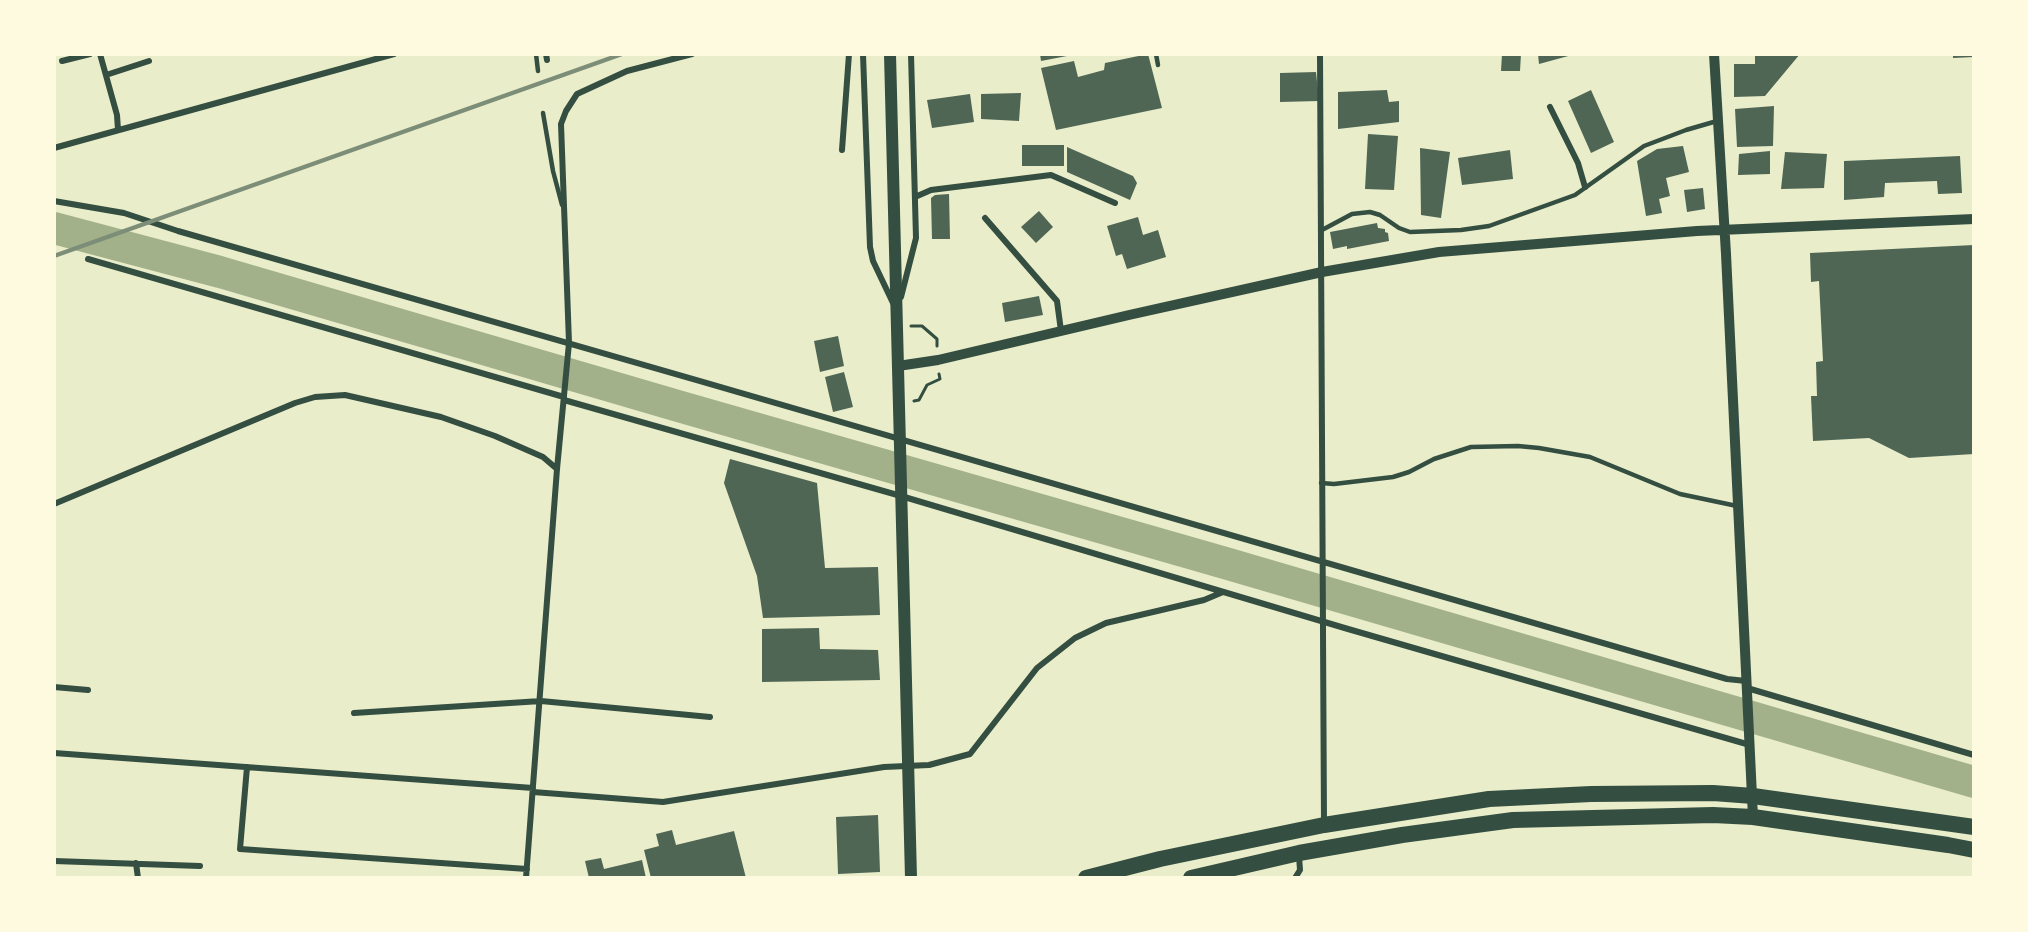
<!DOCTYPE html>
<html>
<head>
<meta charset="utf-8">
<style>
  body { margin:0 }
  #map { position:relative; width:2028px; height:932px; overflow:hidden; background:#e9edc9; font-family:Signika,sans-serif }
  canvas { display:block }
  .frame { position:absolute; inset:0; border:56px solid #fefae0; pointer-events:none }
</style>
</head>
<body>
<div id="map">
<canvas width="2028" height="932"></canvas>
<div class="frame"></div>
</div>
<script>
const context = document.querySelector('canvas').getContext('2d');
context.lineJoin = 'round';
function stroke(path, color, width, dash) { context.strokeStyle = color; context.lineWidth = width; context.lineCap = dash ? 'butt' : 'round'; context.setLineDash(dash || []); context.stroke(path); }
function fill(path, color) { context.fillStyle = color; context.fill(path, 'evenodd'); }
const river = new Path2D(`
  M54 228 220 272 678 406 1225 563 1974 782`);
const building = new Path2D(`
  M1040 54H1071L1072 55 1041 61Z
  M1148 54 1162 108 1056 130 1041 68 1074 61 1078 77 1104 70 1105 63Z
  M1502 54H1521L1520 71H1501Z
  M1538 54H1572V55L1539 64Z
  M1755 54H1800L1765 96 1734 97V64H1755Z
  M1953 54H1974V57L1953 58Z
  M1316 72 1319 101 1280 102V73Z
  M1387 90 1389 102 1399 101V122L1338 129V92Z
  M1591 90 1614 142 1591 153 1568 101Z
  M1021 93 1019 121 981 119V94Z
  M970 94 974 122 932 128 927 100Z
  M1774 106 1773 146 1737 147 1735 109Z
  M1368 134 1398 136 1394 190 1365 189Z
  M1022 145H1064V166H1022Z
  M1683 146 1689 172 1666 178 1670 196 1659 199 1662 213 1646 216 1637 161 1657 149Z
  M1067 147 1133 176 1137 183 1130 200 1067 172Z
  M1420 148 1450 152 1441 218 1421 215Z
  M1510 150 1513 179 1462 185 1458 158Z
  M1770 151V174L1738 175 1739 154Z
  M1785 152 1827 154 1824 188 1781 189Z
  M1960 156 1962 193 1938 194 1937 181 1885 183 1884 197 1844 200V161Z
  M1703 188 1705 209 1687 212 1684 190Z
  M949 194 950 239H932L931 198 935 195Z
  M1039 211 1053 227 1036 243 1021 227Z
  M1138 217 1143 235 1158 230 1166 257 1127 269 1122 254 1116 256 1107 226Z
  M1377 223 1378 228 1385 229V232L1388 233 1389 241 1347 249V246L1333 249 1330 232Z
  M1974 245V454L1909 458 1869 438 1813 441 1811 396H1817L1816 362 1823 361 1819 281 1811 282 1810 253Z
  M1039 296 1043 315 1005 322 1002 303Z
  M838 336 844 366 820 372 814 341Z
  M844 372 853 407 833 412 825 377Z
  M730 459 817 483 825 568 878 567 880 615 763 618 757 576 724 483Z
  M819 628 820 649 878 650 880 680 762 682V629Z
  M878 815 880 872 838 874 836 817Z
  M672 830 676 845 734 831 746 878H651L644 850 659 846 656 834Z
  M601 858 604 869 642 860 646 878H589L585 861Z`);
const path = new Path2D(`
  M911 326H922L937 339V346
  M914 401 919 400 927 385 940 379 939 374`);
const service = new Path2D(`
  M536 54 538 71
  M1156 54 1158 65
  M543 113 553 171 562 205
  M1322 230 1352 214 1370 212 1380 215 1399 228 1410 232 1461 230 1489 226 1575 195 1644 146 1686 130 1717 121
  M1321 483 1334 484 1393 477 1409 472 1434 459 1471 447 1518 446 1539 448 1590 457 1680 494 1737 506`);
const minor = new Path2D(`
  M100 54 117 115 118 130
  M546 54 547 60
  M863 54 870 247 873 261 893 303
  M1320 54 1324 824
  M62 61 90 54
  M106 75 149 61
  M1550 107 1578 163 1585 187
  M54 148 394 54
  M842 150 849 54
  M915 197 931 190 1051 175 1115 203
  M54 201 124 213 178 231C695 378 1211 531 1727 679L1746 681
  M985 218 1057 301 1061 331
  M88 259 564 397
  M901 297 916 238 911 54
  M564 400 901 496 1348 629 1750 745
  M54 504 295 403 315 397 345 395 441 417 495 436 543 457 557 469
  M54 687 88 690
  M1747 688 1974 755
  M354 713 541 701 710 717
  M54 753 533 788
  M247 767 240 849 527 869
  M533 792 663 802 884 767 929 765 970 754 1037 668 1075 638 1106 623 1204 600 1223 592
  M54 861 200 866
  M136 863 138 878
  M526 878 557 469 569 343 561 124 566 111 577 94 627 71 692 54
  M1295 878 1300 870 1299 856`);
const tertiary = new Path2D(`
  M1714 54 1726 254 1753 817
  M898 366 938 360 1129 315 1322 272 1439 252 1697 231 1974 219`);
const secondary = new Path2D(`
  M890 54 911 878`);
const trunk = new Path2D(`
  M1086 878 1160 859 1324 825 1489 799 1591 794 1713 793 1753 796 1974 827
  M1191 878 1299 853 1402 835 1513 820 1713 815 1753 817 1948 845 1974 850`);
const rail = new Path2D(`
  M54 256 622 54`);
stroke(river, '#a3b18a', 32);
fill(building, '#4f6655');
stroke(path, '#344e41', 3);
stroke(service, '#344e41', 4.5);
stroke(minor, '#344e41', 6);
stroke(tertiary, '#344e41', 10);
stroke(secondary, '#344e41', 12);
stroke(trunk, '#344e41', 16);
stroke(rail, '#7c8e77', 4.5);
</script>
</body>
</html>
